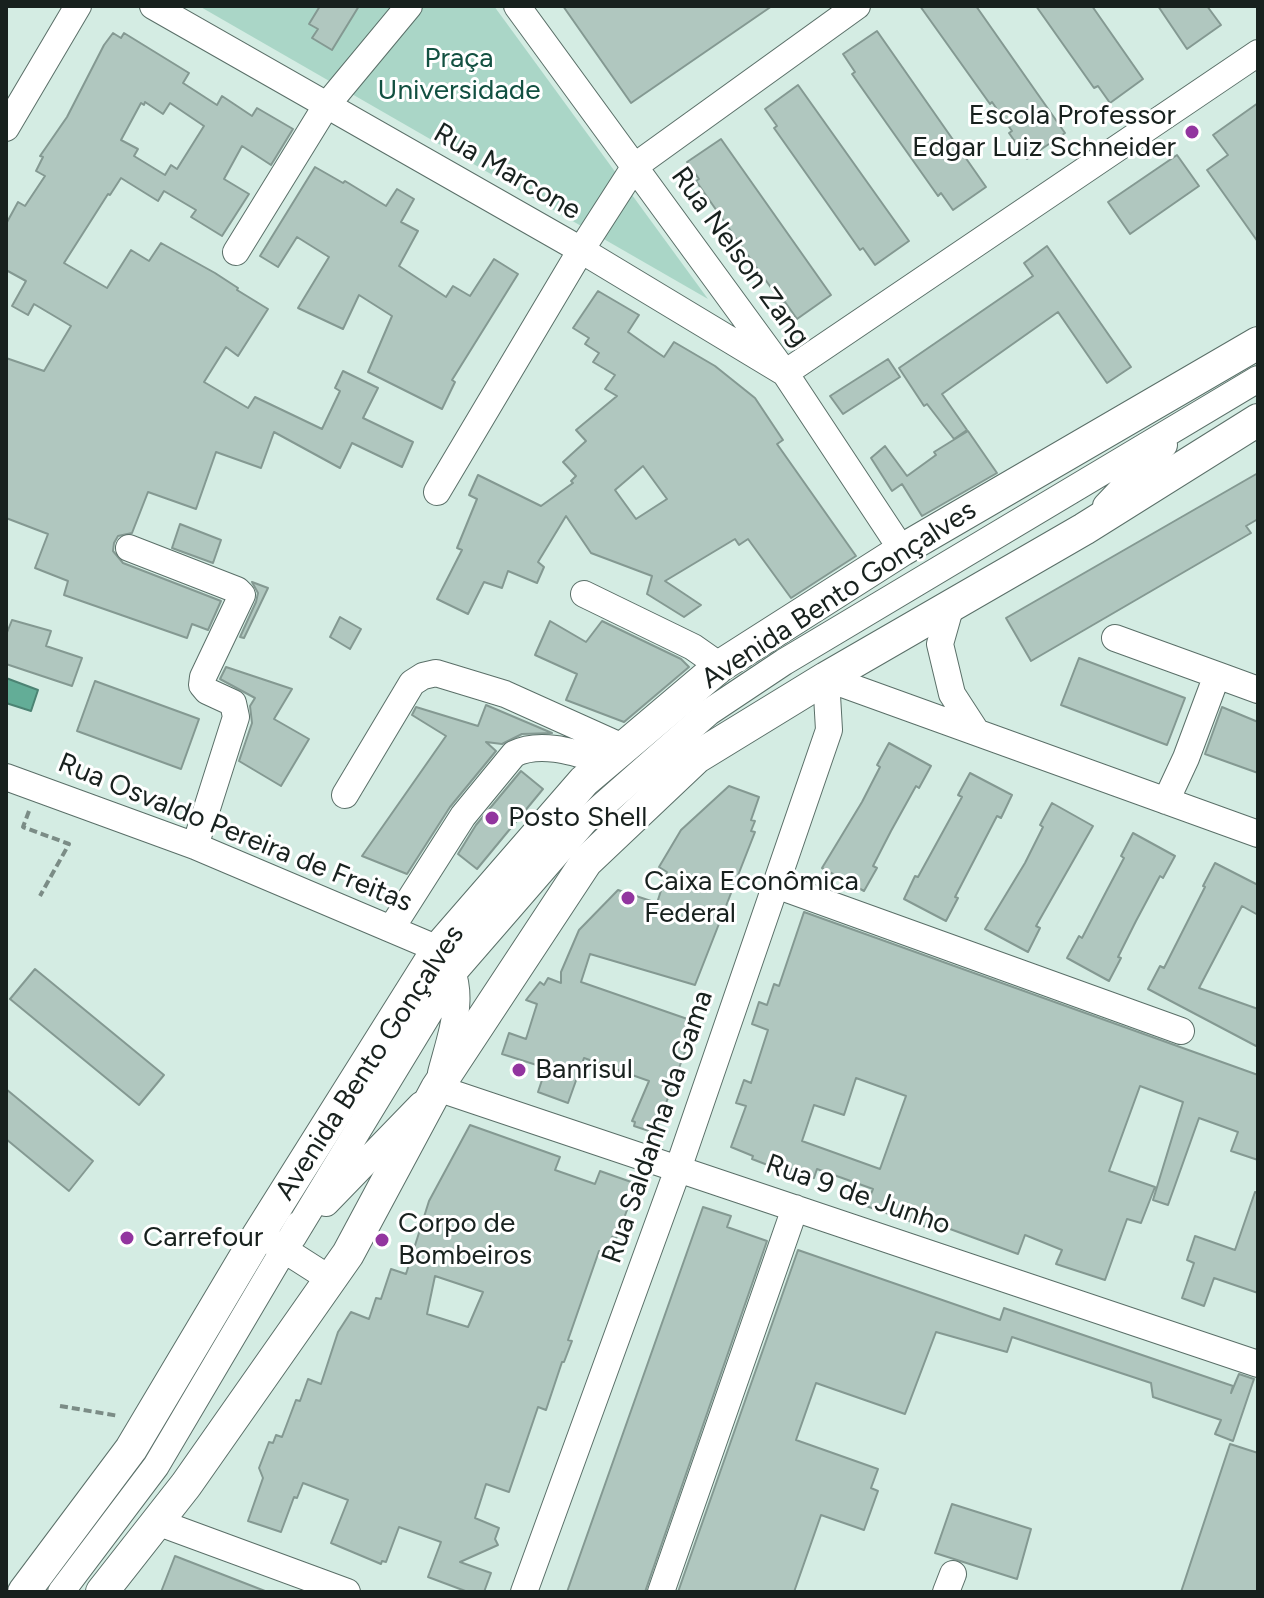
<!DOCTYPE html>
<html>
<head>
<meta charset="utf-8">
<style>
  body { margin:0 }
  #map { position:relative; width:1264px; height:1598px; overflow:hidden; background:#d4ece3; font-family:Figtree,sans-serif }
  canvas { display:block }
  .frame { position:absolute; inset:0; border:8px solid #18211e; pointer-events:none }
</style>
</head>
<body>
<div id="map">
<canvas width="1264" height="1598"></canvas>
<div class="frame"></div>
</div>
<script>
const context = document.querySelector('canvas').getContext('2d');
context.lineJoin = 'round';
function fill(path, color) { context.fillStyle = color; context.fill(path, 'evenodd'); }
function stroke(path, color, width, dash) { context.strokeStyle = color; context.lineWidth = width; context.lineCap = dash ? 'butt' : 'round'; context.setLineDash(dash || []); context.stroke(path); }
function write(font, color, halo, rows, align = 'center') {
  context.font = font + ' Figtree,sans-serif'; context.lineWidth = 6; context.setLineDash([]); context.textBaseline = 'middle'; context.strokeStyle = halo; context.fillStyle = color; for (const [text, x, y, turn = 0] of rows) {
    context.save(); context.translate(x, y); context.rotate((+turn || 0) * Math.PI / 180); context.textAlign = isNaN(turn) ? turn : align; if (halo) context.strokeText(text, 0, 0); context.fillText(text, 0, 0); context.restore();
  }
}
const green = new Path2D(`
  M199 6H494L708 299Z`);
const water = new Path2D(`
  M6 678 38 690 31 711 6 703Z`);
const building = new Path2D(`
  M320 6H359L332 50 312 38 318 29 309 24Z
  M563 6H772L631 103Z
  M920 6H976L1065 133 1027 159 1009 133 1012 131 992 102 990 104Z
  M1036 6H1092L1143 79 1110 103 1098 86 1094 88Z
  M1158 6H1207L1221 25 1187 49Z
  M877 31 986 187 953 210 941 193 938 196 885 121 852 74 855 72 843 54Z
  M113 33 121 38 124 33 189 73 183 83 217 105 222 96 252 116 257 108 293 129 271 165 242 146 224 179 249 194 222 236 191 217 196 210 164 191 158 201 121 178 110 195 108 194 64 263 107 288 131 250 149 261 161 243 215 273 238 288 237 290 268 309 238 356 226 347 204 382 248 408 255 397 322 429 340 391 335 388 343 371 378 388 363 418 413 442 402 467 352 443 340 468 274 432 261 468 216 452 196 509 148 492 132 533 118 536 114 543 113 551 123 563 221 601 208 630 192 624 187 638 64 595 68 581 35 568 48 534 6 518V358L44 371 71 326 34 304 28 315 12 306 26 281 6 270V224L18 202 25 206 45 176 36 171 43 157 40 156 67 117 104 45ZM145 102 163 114 170 103 204 126 177 169 171 165 165 175 134 156 138 149 121 140 141 103 144 105Z
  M798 85 909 241 875 265 863 248 860 250 827 203 774 128 777 126 765 109Z
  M1258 103V242L1207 170 1228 155 1213 135Z
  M721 139 831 295 797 319 785 302 782 303 749 257 696 181 699 179 687 162Z
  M1177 155 1199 186 1130 234 1108 202Z
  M315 167 343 183 345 181 386 206 397 189 414 199 401 222 418 231 399 266 446 297 453 286 470 296 494 259 518 274 452 380 455 382 442 409 368 372 392 316 359 295 343 329 298 308 329 257 297 237 278 267 260 256Z
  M1047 246 1131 367 1107 383 1058 312 942 394 967 430 954 439 927 404 924 406 899 368 1033 276 1024 263Z
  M598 291 639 315 628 332 645 344 664 357 674 342 715 366 755 398 783 440 777 444 856 556 791 598 748 539 739 545 735 539 665 581 701 605 684 617 647 594 652 576 591 553 566 516 538 562 544 567 537 583 508 571 502 588 484 582 468 614 437 599 462 550 457 548 477 499 469 495 478 475 541 506 573 483 571 481 576 476 563 462 586 441 576 430 617 396 605 389 615 375 593 362 599 353 585 344 589 338 573 328ZM643 466 667 499 636 519 615 490Z
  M888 359 900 377 843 414 830 396Z
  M968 431 997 473 922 516 902 484 892 491 871 458 885 446 907 476 936 455 934 452Z
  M1258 473V519L1246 526 1251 533 1031 661 1006 618Z
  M180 524 221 540 213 563 172 548Z
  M252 582 268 588 244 638 240 637 256 602 258 593Z
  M340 617 361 629 350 649 330 637Z
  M12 620 51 631 46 646 82 658 72 686 6 664V635Z
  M550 621 586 642 602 621 681 659 689 667 624 722 566 700 577 674 535 655Z
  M1079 658 1185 698 1167 745 1061 705Z
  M226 667 292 689 274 719 309 739 281 786 239 761 252 723 250 706 255 698 220 679Z
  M95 681 199 719 181 769 77 731Z
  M486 705 552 733 522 734 502 744 486 742 496 751 450 807 407 874 362 856 446 736 412 715 416 707 478 726Z
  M1222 707 1258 722V773L1205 754Z
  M889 743 931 766 919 788 916 786 891 831 873 866 877 868 864 891 822 868 862 802 880 767 877 765Z
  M521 771 543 789 477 869 458 854 476 825Z
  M970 773 1012 795 1001 818 997 816 955 897 958 898 946 921 904 899 915 876 918 877 962 797 958 795Z
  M729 786 759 797 751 820 755 821 751 831 755 832 695 985 590 954 581 982 696 1022 655 1133 634 1126 635 1122 632 1121 649 1081 584 1058 568 1103 538 1092 546 1068 502 1054 509 1033 526 1039 537 1004 526 1000 540 982 544 985 548 978 561 983V972L579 930 618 890 657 903 667 872 659 867 681 830Z
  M1052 803 1093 826 1036 926 1040 928 1028 952 985 929 1025 863 1043 827 1040 825Z
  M1133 833 1175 856 1163 878 1160 876 1136 921 1118 957 1121 958 1109 981 1067 958 1079 936 1082 938 1106 892 1124 858 1121 856Z
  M1215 863 1258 885V915L1242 906 1199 988 1258 1009V1047L1148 989 1160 966 1164 968 1205 887 1203 886Z
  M804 912 1258 1075V1160L1231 1151 1238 1132 1199 1118 1168 1205 1153 1200 1183 1102 1140 1086 1109 1171 1155 1187 1141 1223 1127 1219 1105 1280 1056 1264 1062 1250 1025 1235 1018 1254 931 1222 929 1228 866 1206 873 1189 817 1169 814 1178 792 1169 791 1174 752 1159 753 1156 731 1147 746 1106 736 1103 744 1080 751 1083 768 1030 752 1024 759 1002 767 1005 774 984 779 986ZM856 1078 906 1096 880 1169 802 1141 814 1105 844 1115Z
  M35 969 164 1075 139 1105 10 999Z
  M6 1089 93 1161 69 1191 6 1139Z
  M470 1125 560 1157 555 1170 595 1184 600 1171 637 1184 616 1239 612 1237 607 1254 599 1251 568 1340 572 1341 564 1362H562L546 1410 538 1407 509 1492 486 1484 475 1518 499 1528 495 1539 498 1545 460 1562 491 1573 484 1592H468L428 1577 441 1542 399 1527 386 1562 382 1561 381 1564 331 1543 348 1500 303 1483 297 1498 294 1497 281 1532 248 1521 263 1478 259 1468 269 1442 273 1443 276 1435 282 1437 296 1400 300 1401 308 1379 321 1384 338 1332 351 1312 369 1319 376 1298 381 1299 391 1269 406 1274 429 1201ZM435 1276 483 1292 468 1327 427 1314Z
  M1255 1192 1258 1193V1293L1214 1278 1204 1306 1182 1298 1194 1263 1187 1260 1195 1236 1235 1250Z
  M703 1207 731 1216 727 1227 767 1241 645 1592H567Z
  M798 1250 1000 1320 1004 1308 1233 1386 1231 1393 1239 1374 1254 1379 1233 1441 1215 1434 1221 1420 1153 1397 1151 1383 1012 1337 1007 1352 936 1332 905 1414 816 1383 796 1440 878 1469 871 1488 878 1491 864 1530 821 1515 794 1592H678Z
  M1230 1444 1258 1453V1592H1181Z
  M952 1504 1031 1529 1017 1579 935 1553Z
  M175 1556 265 1591V1592H161Z`);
const path = new Path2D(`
  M29 811 23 827 69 844 40 896
  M60 1406 119 1416`);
const minor = new Path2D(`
  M153 6 581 250 785 373
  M517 6 785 373 902 550
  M6 128 78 6
  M236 252 326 106 409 6
  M785 373 1258 53
  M437 492 581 250 635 166 857 6
  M1106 506 1164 445
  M129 548 237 590 242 595 203 677 202 685 207 691 233 703 236 717 195 846
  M584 594 693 647 720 666
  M951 605 940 644 952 694 976 731
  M1115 638 1217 675 1186 758 1166 801
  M1217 675 1258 690
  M6 777 195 846 438 949C471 984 452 1031 441 1073
  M345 795 412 683 423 676 436 673 505 694 625 748
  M776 885 1181 1031
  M391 929 463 816 514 754C542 740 579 754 606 762
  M437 1088 1258 1364
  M326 1203 421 1105
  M293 1237 454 972 585 821 709 712 784 662 1258 379
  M272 1242 330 1279
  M157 1522 347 1592
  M61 1592 156 1466 299 1224
  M524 1592 678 1169 829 730 826 678 1258 834
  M661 1592 795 1208
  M946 1592 953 1574`);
const major = new Path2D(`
  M24 1592 131 1449 259 1234 438 949 584 781 720 666 902 550 1258 343
  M102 1592 186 1485 348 1254 437 1088 586 862 697 757 826 678 1084 529 1258 420`);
const markers = [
  [1192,132,8,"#92359f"],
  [492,818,8,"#92359f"],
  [628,898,8,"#92359f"],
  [519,1070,8,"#92359f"],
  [127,1238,8,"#92359f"],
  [382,1240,8,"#92359f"]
];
const parkNames = [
  ["Praça",459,59],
  ["Universidade",459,91]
];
const poiNames = [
  ["Escola Professor",1176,116,"right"],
  ["Edgar Luiz Schneider",1176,148,"right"],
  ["Posto Shell",508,818],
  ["Caixa Econômica",644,882],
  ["Federal",644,914],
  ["Banrisul",535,1070],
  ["Corpo de",398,1224],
  ["Bombeiros",398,1256],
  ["Carrefour",143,1238]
];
const streetNames = [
  ["Rua Marcone",507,172,30],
  ["Rua Nelson Zang",740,257,54],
  ["Avenida Bento Gonçalves",839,595,-33],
  ["Rua Osvaldo Pereira de Freitas",235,833,22],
  ["Avenida Bento Gonçalves",370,1063,-57],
  ["Rua Saldanha da Gama",658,1127,-71],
  ["Rua 9 de Junho",858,1195,19]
];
fill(green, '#aad6c7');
fill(water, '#63ad97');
stroke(water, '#4c8373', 2);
fill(building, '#b0c7bf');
stroke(building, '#849992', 2);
stroke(minor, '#5a6f68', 28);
stroke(major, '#5a6f68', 34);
stroke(path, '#7b8c86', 4, [8, 4]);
stroke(minor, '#fff', 26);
stroke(major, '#fff', 32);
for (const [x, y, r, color] of markers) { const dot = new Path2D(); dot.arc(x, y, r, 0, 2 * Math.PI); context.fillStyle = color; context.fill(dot); stroke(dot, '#fff', 3); }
write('28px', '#125041', '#fff', parkNames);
write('28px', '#18211e', '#fff', poiNames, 'left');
write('28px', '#18211e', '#fff', streetNames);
</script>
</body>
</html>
